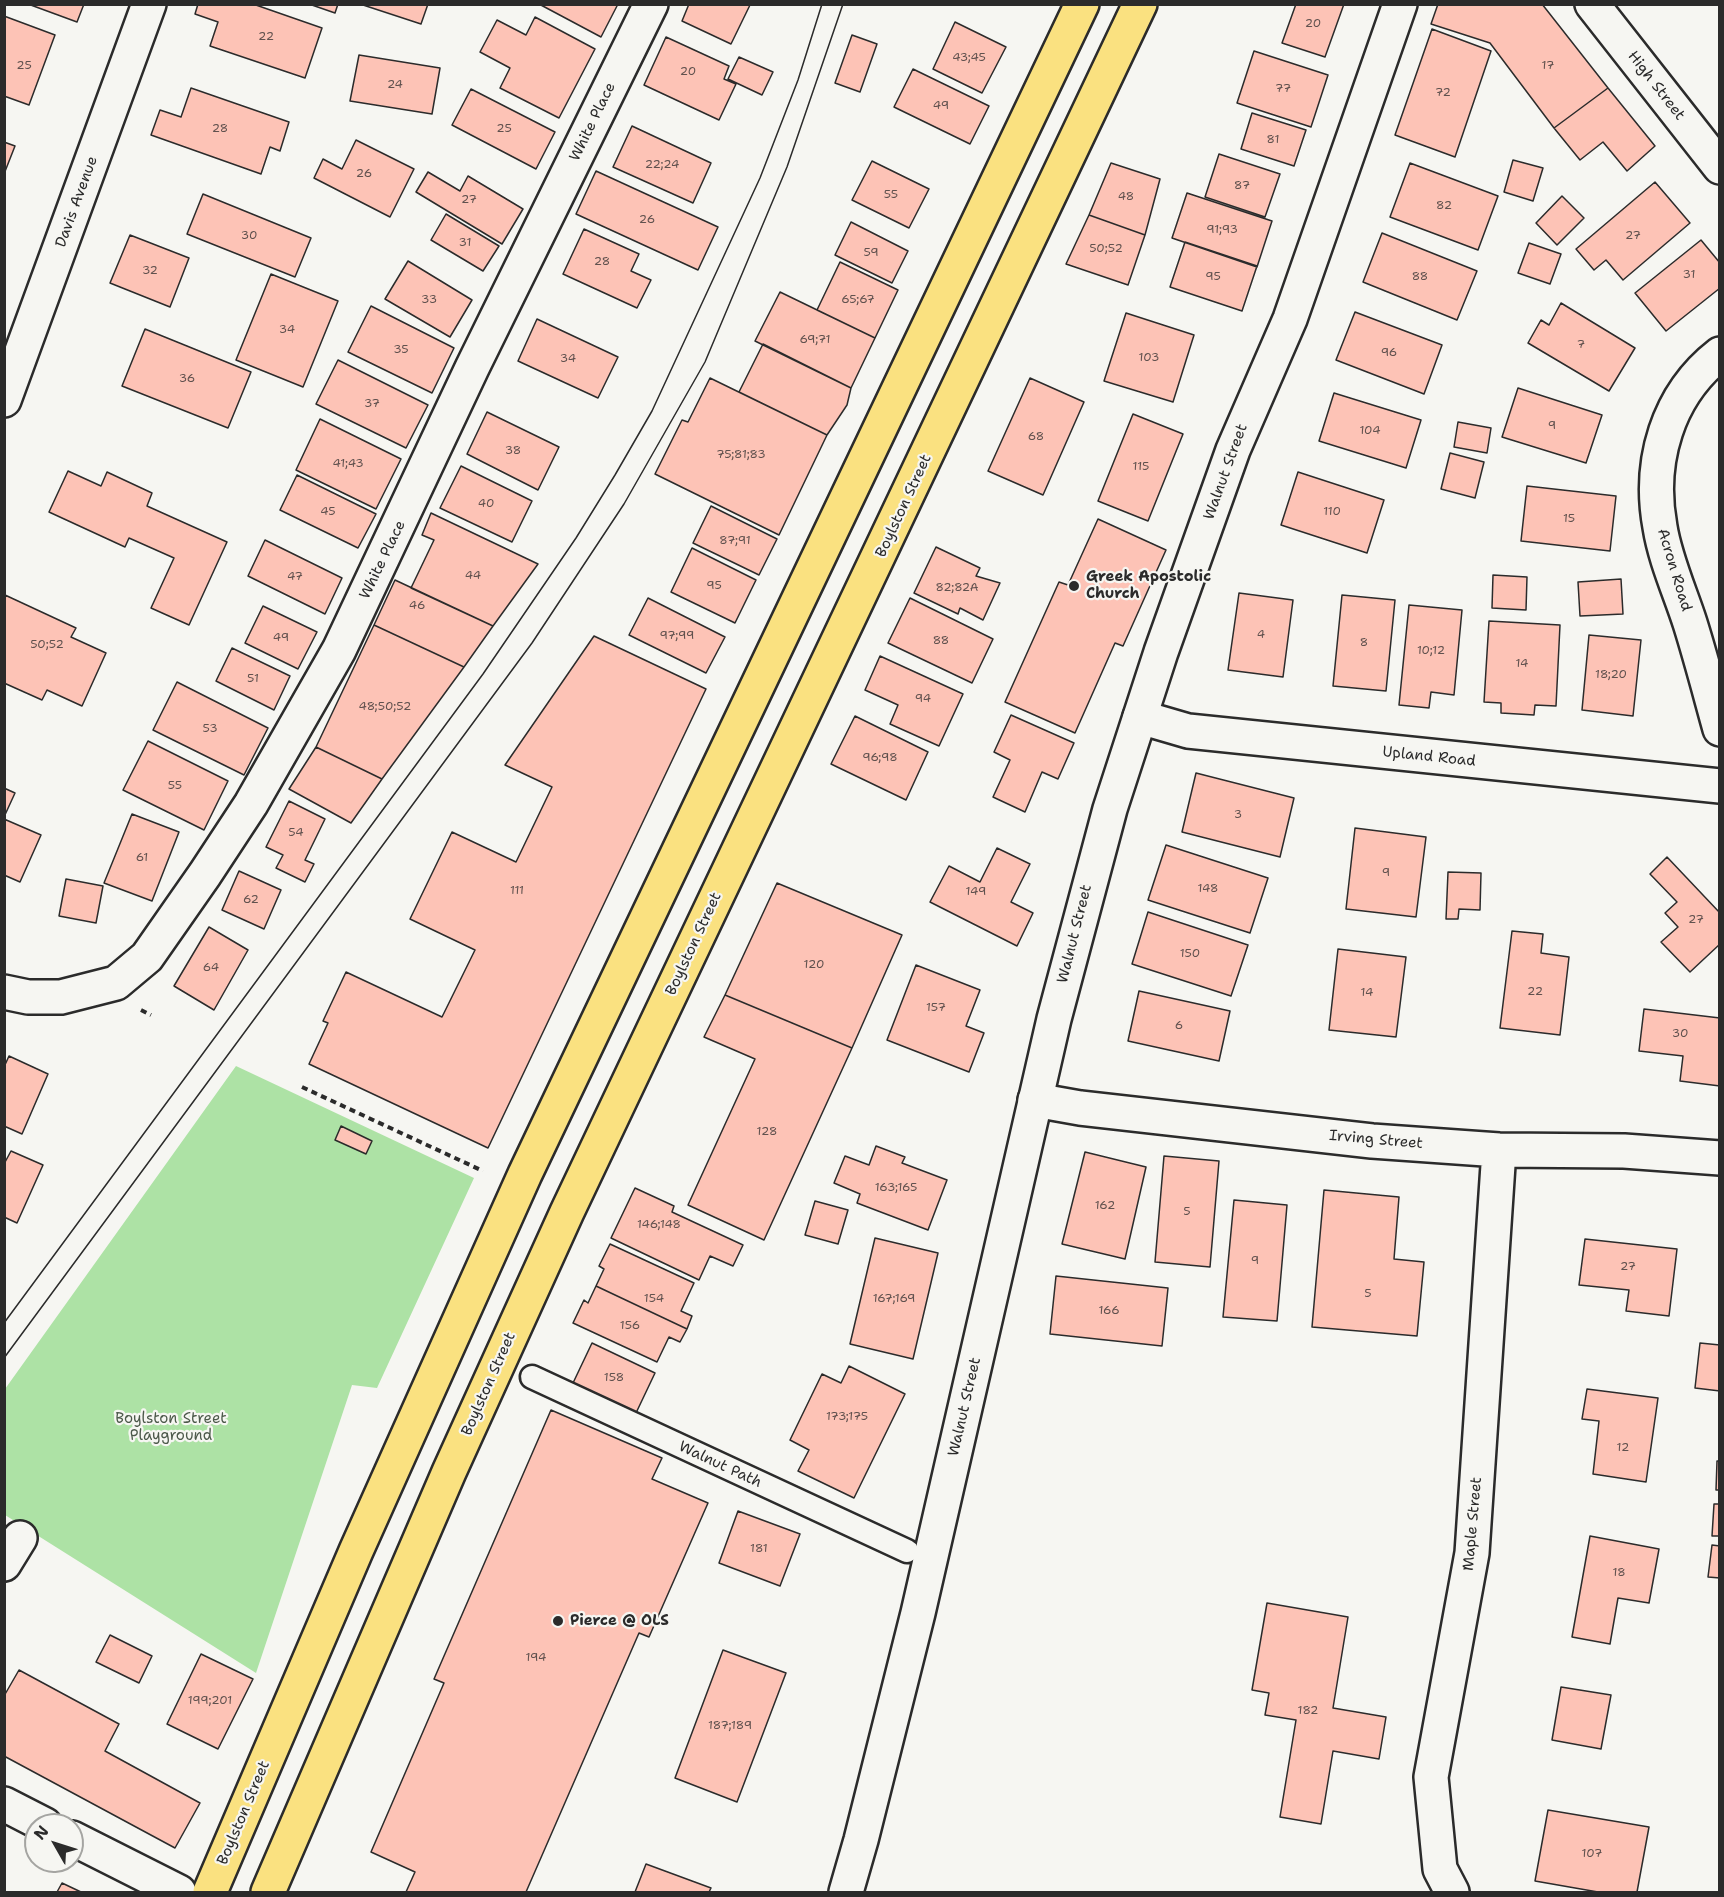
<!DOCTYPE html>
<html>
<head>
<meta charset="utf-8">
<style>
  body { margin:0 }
  #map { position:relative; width:1724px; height:1897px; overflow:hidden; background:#f6f6f2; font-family:"Shantell Sans",sans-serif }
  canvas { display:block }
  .frame { position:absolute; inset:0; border:6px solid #2b2b2b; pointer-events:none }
  .north { position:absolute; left:24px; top:1813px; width:60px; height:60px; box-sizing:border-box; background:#f6f6f2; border:2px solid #a5a5a2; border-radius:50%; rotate:309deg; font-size:16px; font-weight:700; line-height:24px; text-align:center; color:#2b2b2b }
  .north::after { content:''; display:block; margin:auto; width:21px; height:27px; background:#2b2b2b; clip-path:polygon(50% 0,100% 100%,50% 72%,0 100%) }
</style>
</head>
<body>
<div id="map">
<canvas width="1724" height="1897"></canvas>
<div class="frame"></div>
<div class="north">N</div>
</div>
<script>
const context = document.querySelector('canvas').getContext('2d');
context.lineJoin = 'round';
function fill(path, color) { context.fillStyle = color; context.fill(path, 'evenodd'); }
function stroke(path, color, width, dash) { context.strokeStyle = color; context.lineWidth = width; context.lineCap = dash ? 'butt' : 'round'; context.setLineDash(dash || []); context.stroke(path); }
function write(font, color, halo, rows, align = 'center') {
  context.font = font + ' "Shantell Sans",sans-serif'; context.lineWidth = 4.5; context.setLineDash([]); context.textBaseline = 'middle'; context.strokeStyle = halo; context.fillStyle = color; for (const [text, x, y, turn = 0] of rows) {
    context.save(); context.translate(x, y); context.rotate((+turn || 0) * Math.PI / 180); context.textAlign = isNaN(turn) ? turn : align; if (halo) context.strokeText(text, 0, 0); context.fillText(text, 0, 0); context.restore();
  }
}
const green = new Path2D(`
  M236 1066 474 1178 377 1388 352 1385 256 1673 5 1515V1389Z`);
const building = new Path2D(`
  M28 4H84L77 22Z
  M198 4H253L322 28 305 78 210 46 218 22 195 14Z
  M309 4H338L335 13Z
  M360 4H428L421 24Z
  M539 4H618L601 37Z
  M689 4H750V5L731 44 682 21Z
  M1296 4H1344L1325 57 1282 43Z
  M1438 4H1542L1608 88 1554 128 1490 43 1431 24Z
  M4 16 55 35 29 105 4 96Z
  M535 17 595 49 559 118 500 88 510 68 480 52 497 20 526 35Z
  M955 22 1006 47 982 93 933 69Z
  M1432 29 1491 51 1455 157 1395 135Z
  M852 35 877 44 860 92 835 83Z
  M666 37 729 66 724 79 736 84 719 120 644 85Z
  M1254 51 1328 75 1311 127 1237 103Z
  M359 55 440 68 432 114 350 101Z
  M739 57 773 72 762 95 728 79Z
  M913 69 989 106 970 144 894 107Z
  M191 88 289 122 280 151 270 147 261 174 151 135 160 110 181 117Z
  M1608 88 1655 146 1627 171 1603 142 1580 160 1554 128Z
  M471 89 555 132 536 169 452 125Z
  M1252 113 1306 130 1294 166 1241 149Z
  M632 126 711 163 693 203 613 167Z
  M356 140 414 169 390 217 314 178 323 159 342 169Z
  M4 142 15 146 4 174Z
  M1219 154 1280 174 1265 217 1205 197Z
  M1513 160 1543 168 1533 201 1504 192Z
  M872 161 929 189 909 228 852 200Z
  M1111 163 1160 179 1145 235 1089 215Z
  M1410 163 1498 196 1478 250 1390 217Z
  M596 171 718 227 698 270 576 214Z
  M428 172 460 191 468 176 523 209 502 244 416 192Z
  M1655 182 1690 223 1623 280 1606 260 1594 270 1576 249Z
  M1187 193 1272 221 1257 267 1172 238Z
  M203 194 311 238 295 277 187 234Z
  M1562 196 1584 218 1557 245 1536 223Z
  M446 214 499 246 483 271 431 240Z
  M1089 215 1145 235 1128 285 1066 264Z
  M851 222 908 251 892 283 835 255Z
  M584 229 639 254 631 271 651 280 637 308 563 274Z
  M1382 233 1477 271 1457 320 1363 282Z
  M130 235 189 258 170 307 110 283Z
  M1701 240 1720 263V288L1666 331 1635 293Z
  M1185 242 1257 266 1242 311 1170 287Z
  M1529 243 1561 254 1550 284 1518 273Z
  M408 261 472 300 450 337 385 299Z
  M840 262 898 290 875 338 817 310Z
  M271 274 338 301 303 387 236 360Z
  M780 292 875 338 851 388 755 341Z
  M1561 303 1635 348 1609 391 1528 343 1541 320 1549 325Z
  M371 306 454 348 432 393 348 352Z
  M1355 312 1442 345 1424 394 1336 360Z
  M1126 313 1194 335 1173 402 1104 381Z
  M537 319 618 357 598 398 518 361Z
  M145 329 251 372 228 428 122 386Z
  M763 344 851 388 847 405 827 435 739 392Z
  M338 360 428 405 406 448 316 404Z
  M710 378 827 435 779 535 655 474 682 420 688 422Z
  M1030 378 1084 402 1043 495 988 471Z
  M1518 388 1602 415 1586 463 1502 437Z
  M1334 393 1421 420 1406 468 1319 441Z
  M487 412 559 447 538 490 467 454Z
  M1133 414 1183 434 1148 521 1098 501Z
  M320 419 401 459 376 509 296 470Z
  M1458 422 1491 428 1487 453 1454 447Z
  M1450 453 1484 462 1475 498 1441 489Z
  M461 466 532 501 512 542 440 508Z
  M68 471 101 486 107 472 152 493 147 506 227 542 189 625 151 608 174 558 129 538 125 547 49 512Z
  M1298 472 1384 500 1367 553 1281 525Z
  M297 475 376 514 358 548 280 510Z
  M1527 486 1616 496 1610 551 1521 541Z
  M711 506 777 539 759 575 693 543Z
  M431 513 538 564 493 626 411 588 434 540 422 535Z
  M1098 519 1166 550 1123 646 1115 643 1075 733 1005 702 1059 582 1068 585Z
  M265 540 342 578 325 614 248 576Z
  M936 547 980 568 976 576 1000 583 983 620 960 608 958 614 914 593Z
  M692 548 756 580 735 623 671 592Z
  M1493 575 1527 577 1526 610 1492 608Z
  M1621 579 1623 614 1580 616 1578 582Z
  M395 580 493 626 464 667 374 625Z
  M1239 593 1293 600 1283 677 1228 670Z
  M5 595 76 628 71 637 106 653 82 706 47 690 42 700 4 683Z
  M1342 595 1395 600 1386 691 1333 686Z
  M648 598 725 637 706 673 629 635Z
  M910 598 993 639 972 683 888 643Z
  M1409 605 1462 610 1454 695 1431 692 1429 708 1399 705Z
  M263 606 317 632 298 669 245 643Z
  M1489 621 1560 625 1556 706 1535 705 1534 715 1501 713V703L1484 702Z
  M374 625 464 667 382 779 316 747Z
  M1589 635 1641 640 1633 716 1582 710Z
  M594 636 706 689 488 1148 309 1064 328 1023 323 1021 346 972 442 1017 475 950 410 919 452 832 516 862 552 787 505 765Z
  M232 648 290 676 274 710 216 681Z
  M880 656 963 694 939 746 890 724 898 705 865 690Z
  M177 682 268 728 244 775 153 730Z
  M1011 715 1074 743 1058 779 1042 772 1025 812 993 797 1010 760 994 752Z
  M855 716 928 752 906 800 831 764Z
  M148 741 228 781 204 830 123 790Z
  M316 747 382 779 351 823 289 789Z
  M1196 773 1294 798 1280 857 1182 832Z
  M4 788 15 793 4 817Z
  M289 801 325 819 305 860 314 864 305 882 276 868 283 855 266 847Z
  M132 814 179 832 152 901 104 883Z
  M4 819 41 835 20 882 4 875Z
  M1355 828 1426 837 1416 917 1346 909Z
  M1166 845 1268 878 1250 933 1148 900Z
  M997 848 1030 864 1011 902 1033 913 1017 946 930 902 949 866 980 882Z
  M1667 857 1720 913V944L1690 972 1661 942 1678 927 1665 913 1677 902 1650 874Z
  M239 871 281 890 264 929 222 910Z
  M1448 872 1481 873 1480 910 1459 909 1458 919H1446Z
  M66 879 103 886 96 923 59 916Z
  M777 883 902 935 852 1048 725 995Z
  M1148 912 1248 945 1231 996 1132 964Z
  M209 927 248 950 214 1010 174 986Z
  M1512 931 1543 934 1541 953 1569 957 1560 1035 1500 1028Z
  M1338 949 1406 957 1396 1037 1329 1030Z
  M916 965 980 990 966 1026 984 1033 969 1072 887 1040Z
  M1139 991 1230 1011 1219 1061 1128 1041Z
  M725 995 852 1048 764 1240 688 1205 755 1059 704 1037Z
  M1644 1009 1720 1018V1086L1680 1081 1683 1056 1639 1051Z
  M9 1056 48 1074 22 1134 4 1126V1067Z
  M341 1126 372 1141 366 1154 335 1140Z
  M876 1146 905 1157 902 1163 947 1180 928 1230 857 1203 860 1194 834 1183 845 1156 869 1165Z
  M11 1151 43 1165 17 1223 4 1217V1164Z
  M1085 1152 1146 1167 1125 1259 1062 1244Z
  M1164 1156 1219 1161 1210 1267 1155 1262Z
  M635 1188 674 1206 672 1212 743 1245 733 1266 710 1256 699 1280 611 1238Z
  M1324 1190 1399 1197 1394 1259 1424 1262 1417 1336 1312 1327Z
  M1234 1200 1287 1205 1277 1321 1223 1317Z
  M815 1201 848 1210 838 1244 805 1235Z
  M875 1238 938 1253 913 1359 850 1344Z
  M1585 1239 1677 1249 1669 1316 1626 1311 1629 1290 1579 1285Z
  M610 1244 694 1283 681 1311 692 1316 687 1329 596 1286 604 1269 599 1266Z
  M1056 1276 1168 1288 1162 1346 1050 1334Z
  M596 1286 687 1329 680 1342 669 1337 657 1362 573 1323 584 1300 588 1303Z
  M592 1343 655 1373 636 1413 573 1383Z
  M1700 1343 1720 1345V1391L1695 1388Z
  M849 1366 905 1394 854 1498 798 1471 809 1450 790 1440 822 1374 841 1383Z
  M1587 1389 1658 1398 1646 1482 1593 1474 1599 1421 1582 1419Z
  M551 1410 662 1458 652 1479 708 1503 649 1637 639 1633 526 1892H406L415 1872 371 1852 444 1683 434 1679Z
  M1717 1461H1720V1490H1716Z
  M1714 1504H1720V1536H1712Z
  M738 1511 800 1534 780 1586 719 1563Z
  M1590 1536 1659 1549 1649 1603 1618 1598 1610 1644 1572 1637Z
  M1712 1545 1720 1546V1578L1708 1577Z
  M1267 1603 1348 1617 1333 1708 1386 1717 1379 1759 1333 1751 1321 1824 1280 1817 1296 1720 1265 1715 1269 1693 1252 1690Z
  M110 1635 152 1656 139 1683 96 1662Z
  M723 1650 786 1673 737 1802 675 1778Z
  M201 1654 253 1679 218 1749 167 1724Z
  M19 1670 119 1724 105 1751 200 1803 175 1848 4 1756V1696Z
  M1561 1687 1611 1695 1601 1749 1552 1740Z
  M1548 1810 1649 1827 1637 1892H1598L1535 1881Z
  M646 1864 711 1888 709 1892H635Z
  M62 1883 81 1892H57Z`);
const path = new Path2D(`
  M141 1010 151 1015
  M302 1087 483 1171`);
const service = new Path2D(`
  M532 1377 907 1551`);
const minor = new Path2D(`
  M1720 354C1667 395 1648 462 1660 527 1665 559 1680 592 1690 623 1701 658 1710 693 1720 729
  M4 400 149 4
  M1140 717 1188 731 1720 786
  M4 992 28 997H61L116 983 147 957 205 874 251 804 339 650 472 368 651 4
  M1035 1100 1080 1108 1372 1141 1499 1150 1624 1151 1720 1158
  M4 1564 20 1538
  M4 1804 45 1825
  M72 1838 179 1892
  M1452 1892 1440 1869 1431 1777 1472 1553 1499 1150`);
const tertiary = new Path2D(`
  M1592 4 1720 167
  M846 1892 861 1840 918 1613 1054 1019 1110 809 1161 652 1233 450 1290 319 1400 4`);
const trunk = new Path2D(`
  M210 1892 356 1551 525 1174 1082 4
  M268 1892 449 1472 567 1212 1140 4`);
const tram = new Path2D(`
  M4 1323 483 674 576 538 615 475 652 411 760 178 798 80 822 4
  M4 1358 532 643 624 504 705 362 787 167 843 4`);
const markers = [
  [1074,586,6,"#2b2b2b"],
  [558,1621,6,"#2b2b2b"]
];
const numberNames = [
  ["20",1313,24],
  ["22",266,37],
  ["43;45",969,58],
  ["25",24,66],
  ["17",1548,66],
  ["20",688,72],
  ["24",395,85],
  ["77",1283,89],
  ["72",1443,93],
  ["49",941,106],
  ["28",220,129],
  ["25",504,129],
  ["81",1273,140],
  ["22;24",662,165],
  ["26",364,174],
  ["87",1242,186],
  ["55",891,195],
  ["48",1126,197],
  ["27",469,200],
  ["82",1444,206],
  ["26",647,220],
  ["91;93",1222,230],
  ["30",249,236],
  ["27",1633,236],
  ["31",465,243],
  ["50;52",1106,249],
  ["59",871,253],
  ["28",602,262],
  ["32",150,271],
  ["31",1689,275],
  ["95",1213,277],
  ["88",1420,277],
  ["33",429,300],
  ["65;67",858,300],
  ["34",287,330],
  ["69;71",815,340],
  ["7",1581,345],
  ["35",401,350],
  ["96",1389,353],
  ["103",1149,358],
  ["34",568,359],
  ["36",187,379],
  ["37",372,404],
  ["9",1552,426],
  ["104",1370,431],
  ["68",1036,437],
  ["38",513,451],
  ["75;81;83",741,455],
  ["41;43",348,464],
  ["115",1141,467],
  ["40",486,504],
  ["45",328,512],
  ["110",1332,512],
  ["15",1569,519],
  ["87;91",735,541],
  ["44",473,576],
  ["47",295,577],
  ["95",714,586],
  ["82;82A",957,588],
  ["46",417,606],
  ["4",1261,635],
  ["97;99",677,636],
  ["49",281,638],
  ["88",941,641],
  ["8",1364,643],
  ["50;52",47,645],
  ["10;12",1431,651],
  ["14",1522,664],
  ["18;20",1611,675],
  ["51",253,679],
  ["94",923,699],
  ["48;50;52",385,707],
  ["53",210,729],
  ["96;98",880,758],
  ["55",175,786],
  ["3",1238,815],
  ["54",296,833],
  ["61",142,858],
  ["9",1386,873],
  ["148",1208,889],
  ["111",517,891],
  ["149",976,892],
  ["62",251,900],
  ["27",1696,920],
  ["150",1190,954],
  ["120",814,965],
  ["64",211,968],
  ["22",1535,992],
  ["14",1367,993],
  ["157",936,1008],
  ["6",1179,1026],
  ["30",1680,1034],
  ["128",767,1132],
  ["163;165",896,1188],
  ["162",1105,1206],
  ["5",1187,1212],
  ["146;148",659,1225],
  ["9",1255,1261],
  ["27",1628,1267],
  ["5",1368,1294],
  ["154",654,1299],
  ["167;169",894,1299],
  ["166",1109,1311],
  ["156",630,1326],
  ["158",614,1378],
  ["173;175",847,1417],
  ["12",1623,1448],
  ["181",759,1549],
  ["18",1619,1573],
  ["194",536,1658],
  ["199;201",210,1701],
  ["182",1308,1711],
  ["187;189",730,1726],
  ["107",1592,1854]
];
const streetNames = [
  ["High Street",1656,86,52],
  ["White Place",593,122,-64],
  ["Davis Avenue",77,202,-70],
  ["Walnut Street",1226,472,-70],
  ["Boylston Street",904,506,-65],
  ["White Place",383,560,-64],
  ["Acron Road",1674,570,73],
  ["Upland Road",1429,757,6],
  ["Walnut Street",1075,934,-76],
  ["Boylston Street",694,944,-65],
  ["Irving Street",1376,1140,5],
  ["Boylston Street",489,1384,-66],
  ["Walnut Street",965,1407,-77],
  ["Walnut Path",720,1465,25],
  ["Maple Street",1473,1524,-85],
  ["Boylston Street",244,1813,-67]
];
const poiNames = [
  ["Greek Apostolic",1086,577],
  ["Church",1086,594],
  ["Pierce @ OLS",570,1621]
];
const parkNames = [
  ["Boylston Street",171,1419],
  ["Playground",171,1436]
];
fill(green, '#ade2a5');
fill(building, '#fdc3b6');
stroke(building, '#2b2b2b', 1.5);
stroke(service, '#2b2b2b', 27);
stroke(minor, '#2b2b2b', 38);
stroke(tertiary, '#2b2b2b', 38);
stroke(trunk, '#2b2b2b', 38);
stroke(path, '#2b2b2b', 4, [6, 4.5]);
stroke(service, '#f6f6f2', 22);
stroke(minor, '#f6f6f2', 33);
stroke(tertiary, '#f6f6f2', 33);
stroke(trunk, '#fae180', 33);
stroke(tram, '#2b2b2b', 1.5);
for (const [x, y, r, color] of markers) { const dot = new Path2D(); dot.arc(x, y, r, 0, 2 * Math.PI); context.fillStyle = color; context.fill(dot); stroke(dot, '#f6f6f2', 2); }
write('12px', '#60514e', null, numberNames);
write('15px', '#2b2b2b', '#f6f6f2', streetNames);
write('bold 15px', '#2b2b2b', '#f6f6f2', poiNames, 'left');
write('15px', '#4c594a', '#f6f6f2', parkNames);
</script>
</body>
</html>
